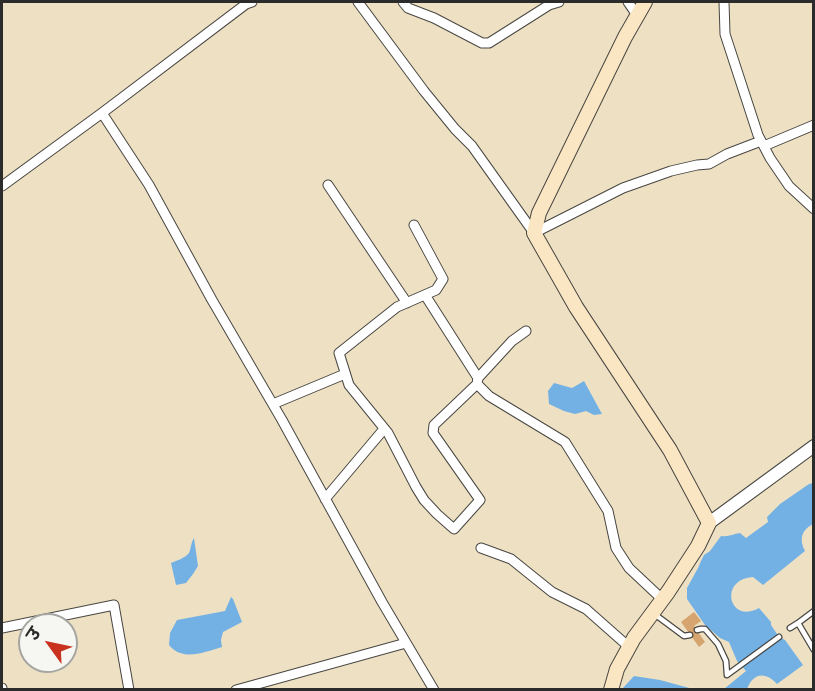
<!DOCTYPE html>
<html>
<head>
<meta charset="utf-8">
<style>
  body { margin:0 }
  #map { position:relative; width:815px; height:691px; overflow:hidden; background:#eee1c3; font-family:Sriracha,"Playpen Sans Deva",sans-serif }
  canvas { display:block }
  .frame { position:absolute; inset:0; border:3px solid #2b2b2b; pointer-events:none }
  .north { position:absolute; left:18px; top:613px; width:60px; height:60px; box-sizing:border-box; background:#f6f6f2; border:2px solid #a5a5a2; border-radius:50%; rotate:303deg; font-size:16px; font-weight:700; line-height:24px; text-align:center; color:#2b2b2b }
  .north::after { content:''; display:block; margin:auto; width:21px; height:27px; background:#c8321e; clip-path:polygon(50% 0,100% 100%,50% 72%,0 100%) }
</style>
</head>
<body>
<div id="map">
<canvas width="815" height="691"></canvas>
<div class="frame"></div>
<div class="north">उ</div>
</div>
<script>
const context = document.querySelector('canvas').getContext('2d');
context.lineJoin = 'round';
function fill(path, color) { context.fillStyle = color; context.fill(path, 'evenodd'); }
function stroke(path, color, width, dash) { context.strokeStyle = color; context.lineWidth = width; context.lineCap = dash ? 'butt' : 'round'; context.setLineDash(dash || []); context.stroke(path); }
const water = new Path2D(`
  M584 381 602 414 594 415 586 411 575 414 564 411 549 404 548 391 554 383 572 388Z
  M813 483V524C801 530 799 540 805 551L763 585 753 577C718 579 729 625 759 608L771 622V625L779 637 785 640 803 665 777 684C765 671 753 673 747 689H724L746 671 737 661 729 642 720 638 705 625 687 599V588L698 568 701 561 704 555 710 551 721 536C729 537 733 534 740 533L746 538 768 522 767 517 780 504 809 484Z
  M194 538 198 566 193 574 186 583 176 585 171 563C176 561 185 558 189 553 191 549 191 542 194 538Z
  M231 597 233 599 242 622 223 632 221 640 222 647C204 652 183 662 169 645L170 633 177 620 225 611Z
  M634 676 660 680 693 689H622Z`);
const building = new Path2D(`
  M694 612 701 621 694 626 705 642 699 647 681 622Z`);
const service = new Path2D(`
  M653 613 684 636 690 635
  M798 623 814 611
  M790 628 798 623 814 650
  M697 630 701 629H705L718 644 726 661 727 675 779 637`);
const minor = new Path2D(`
  M358 2 424 91 455 129 472 146 534 233 623 188 671 171 697 165 709 164 727 154 761 141
  M403 2 408 8 434 18 482 43H489L549 5 559 2
  M628 2 637 15
  M724 2 725 34 758 135 770 158 789 186 814 209
  M102 113 149 185 212 300 282 420 382 602 434 690
  M764 146 814 125
  M328 185 407 303
  M2 186 102 113 246 4 252 2
  M414 225 443 279 436 290 397 307 339 353 349 385 388 433 416 487 424 500 437 514 454 529 480 500 433 433 434 425 477 384 478 378 425 295
  M478 378 512 341 526 331
  M477 384 489 396 565 442 608 511 616 548 629 568 662 599
  M273 404 345 374
  M325 499 384 429
  M481 548 511 559 552 592 586 609 629 647
  M2 628 114 605 129 690
  M2 688V690
  M236 690 406 643`);
const tertiary = new Path2D(`
  M709 523 814 446`);
const secondary = new Path2D(`
  M611 690 617 669 634 638 668 592 698 546 709 523 670 450 576 307 534 233 539 213 625 37 645 2`);
fill(water, '#73b1e5');
fill(building, '#d6a46e');
stroke(service, '#484642', 7);
stroke(minor, '#484642', 11);
stroke(tertiary, '#484642', 14);
stroke(secondary, '#484642', 16);
stroke(service, '#fff', 4.5);
stroke(minor, '#fff', 9);
stroke(tertiary, '#fff', 12);
stroke(secondary, '#fbe6c3', 14);
</script>
</body>
</html>
